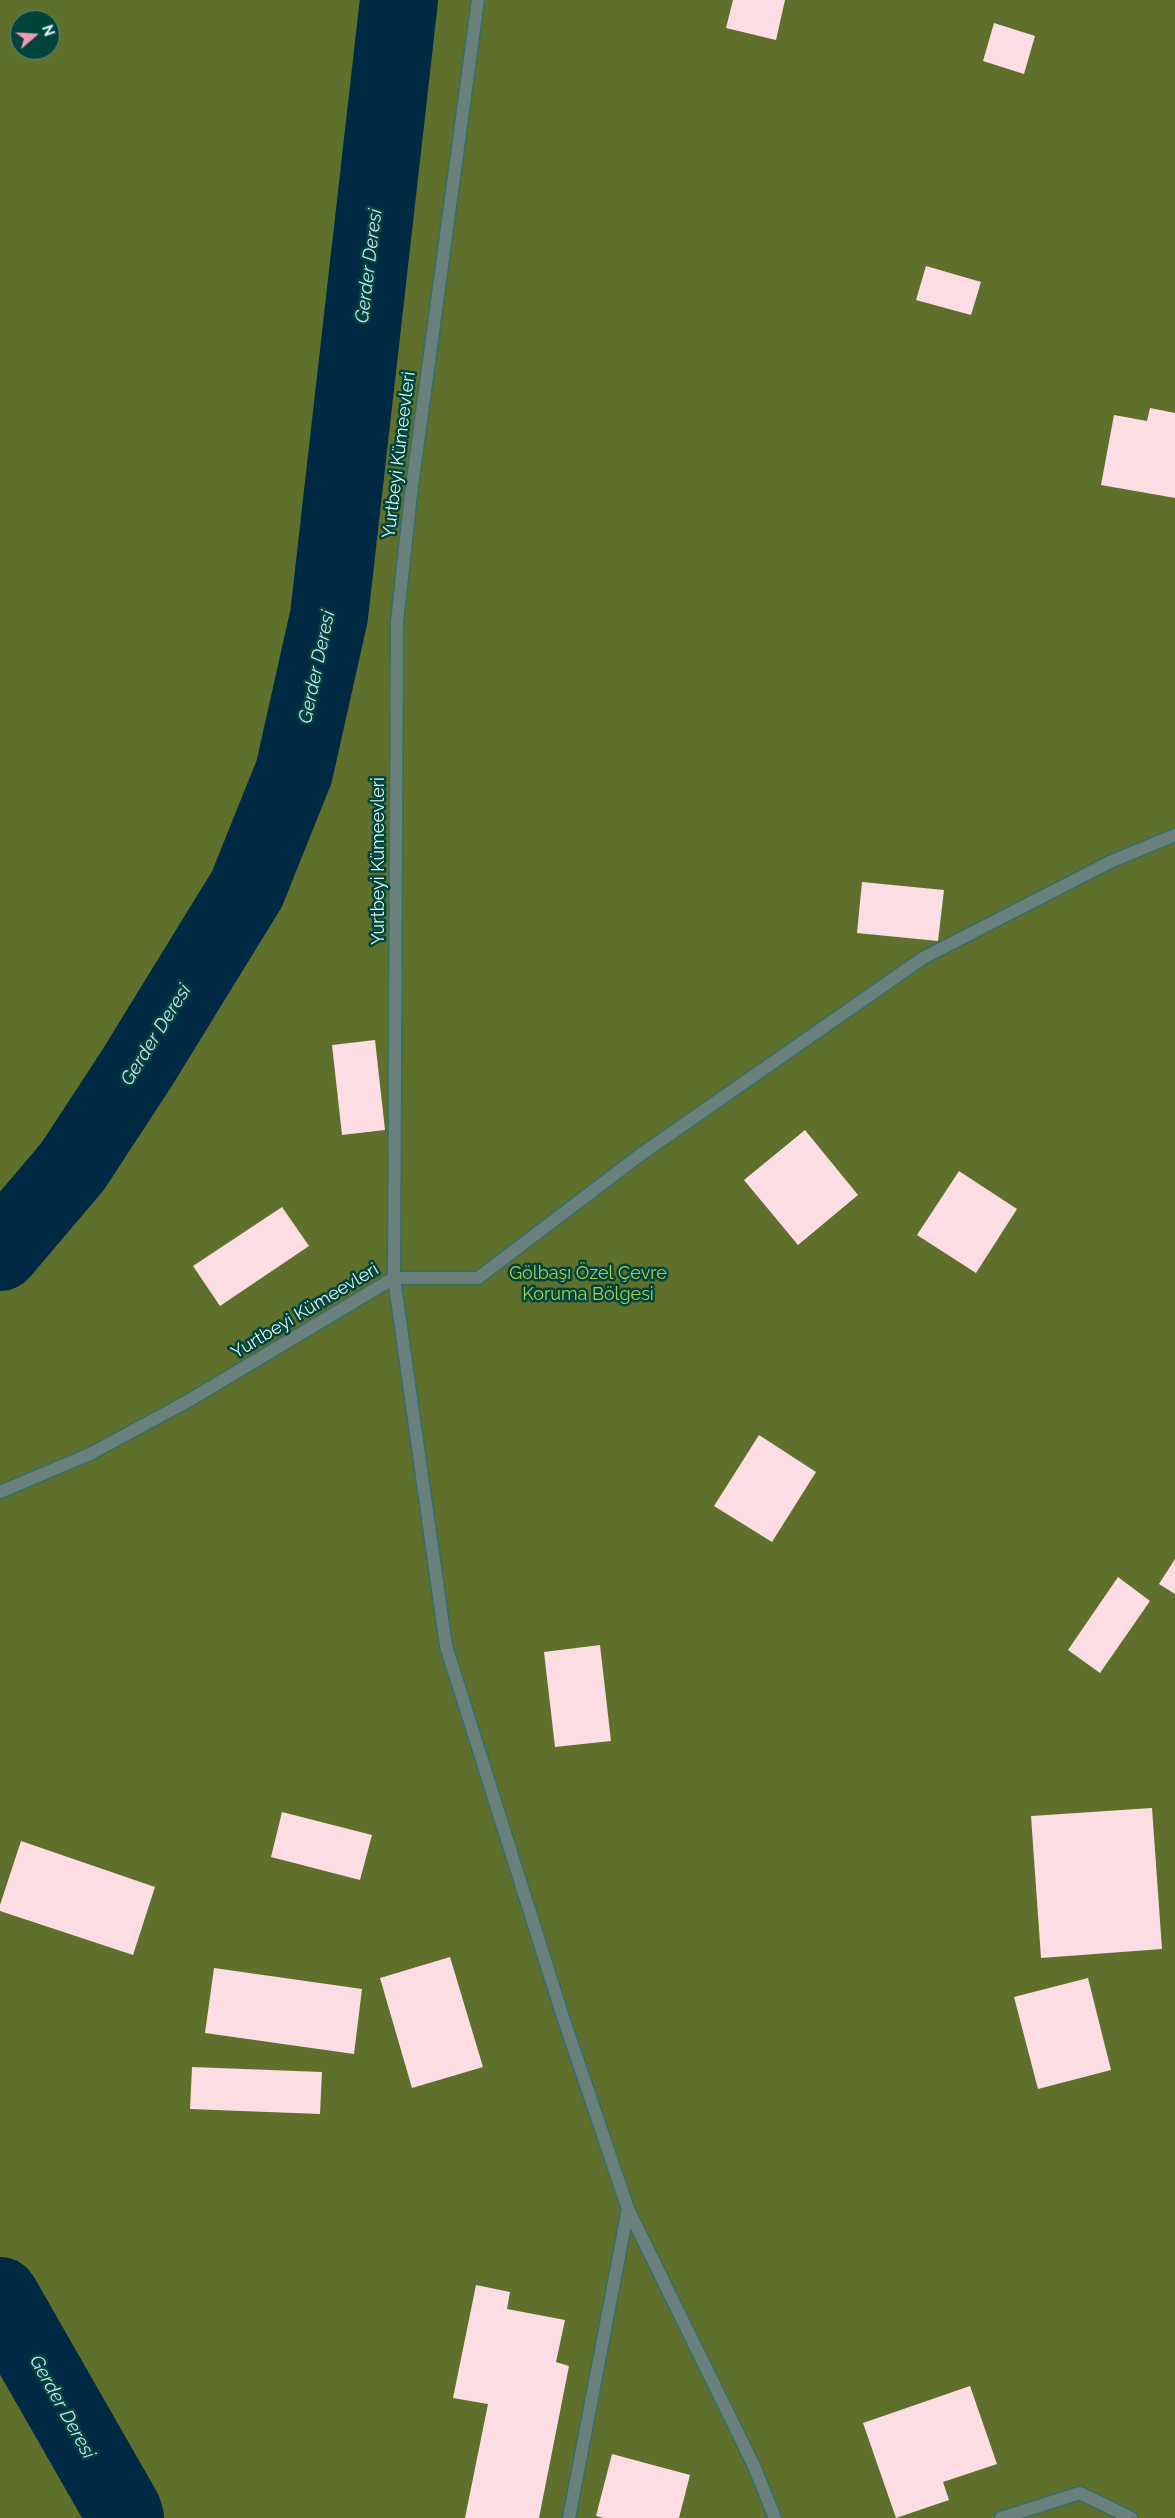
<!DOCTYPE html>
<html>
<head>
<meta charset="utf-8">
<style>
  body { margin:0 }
  #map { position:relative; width:1175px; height:2518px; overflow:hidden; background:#134f47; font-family:Raleway,sans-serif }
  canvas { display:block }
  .north { position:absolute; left:10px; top:10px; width:50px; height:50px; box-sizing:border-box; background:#02443c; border:1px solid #5a8c85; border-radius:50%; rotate:71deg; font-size:14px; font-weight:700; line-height:20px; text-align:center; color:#ddf9f3 }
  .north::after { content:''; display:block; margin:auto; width:18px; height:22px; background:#f19ab1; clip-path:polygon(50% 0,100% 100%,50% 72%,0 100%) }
</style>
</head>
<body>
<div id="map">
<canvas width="1175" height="2518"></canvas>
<div class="north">N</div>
</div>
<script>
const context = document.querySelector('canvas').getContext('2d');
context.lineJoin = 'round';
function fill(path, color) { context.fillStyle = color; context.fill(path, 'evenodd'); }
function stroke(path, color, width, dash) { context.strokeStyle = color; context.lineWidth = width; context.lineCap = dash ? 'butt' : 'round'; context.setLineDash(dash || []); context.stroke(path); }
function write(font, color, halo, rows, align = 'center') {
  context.font = font + ' Raleway,sans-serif'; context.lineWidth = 5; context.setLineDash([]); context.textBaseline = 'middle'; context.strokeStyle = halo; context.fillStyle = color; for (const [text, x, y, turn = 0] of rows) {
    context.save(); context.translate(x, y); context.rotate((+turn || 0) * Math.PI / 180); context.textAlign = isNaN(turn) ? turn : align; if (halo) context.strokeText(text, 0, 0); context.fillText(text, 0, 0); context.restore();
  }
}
const green = new Path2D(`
  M0 0H1175V2518H0ZM20 20H50V50H20Z`);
const river = new Path2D(`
  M0 1252 73 1166 137 1068 247 889 294 772 329 616 399 0
  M0 2296 123 2511 125 2518`);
const building = new Path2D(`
  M733 0H785L776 40 726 28Z
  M994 23 1035 36 1024 74 983 61Z
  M926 266 981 282 971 315 916 300Z
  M1150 408 1175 413V498L1101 485 1114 415 1147 421Z
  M862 882 944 890 938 941 857 933Z
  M375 1040 385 1130 342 1135 332 1045Z
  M805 1130 858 1195 798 1245 744 1180Z
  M959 1171 1017 1209 976 1273 917 1235Z
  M282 1207 309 1246 220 1306 193 1266Z
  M759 1435 816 1472 772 1542 714 1506Z
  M1175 1559V1594L1159 1584Z
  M1118 1577 1150 1601 1100 1673 1068 1650Z
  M600 1645 611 1741 555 1747 544 1652Z
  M1152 1808 1162 1949 1041 1958 1031 1816Z
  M282 1812 372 1835 360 1880 271 1857Z
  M21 1841 155 1887 133 1955 0 1911V1905Z
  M450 1957 483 2067 412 2088 380 1978Z
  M214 1968 362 1989 354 2054 205 2033Z
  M1088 1978 1111 2070 1038 2089 1014 1997Z
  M192 2067 322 2072 320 2114 190 2109Z
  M476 2285 510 2292 507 2309 565 2320 556 2362 569 2366 539 2518H465L488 2404 453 2398Z
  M970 2386 997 2464 943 2482 949 2500 896 2518 863 2423Z
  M612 2454 690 2475 679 2518H604L596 2516Z`);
const minor = new Path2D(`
  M394 1278 446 1646 563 2017 628 2209 754 2466 775 2518
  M569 2518 628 2209
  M1001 2518 1080 2493 1131 2518`);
const tertiary = new Path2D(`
  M394 1278 397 622 411 494 478 0
  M394 1278H478L640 1155 923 958 1110 862 1175 835
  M0 1492 90 1454 188 1401 394 1278`);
const streetNames = [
  ["Yurtbeyi Kümeevleri",399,455,-83],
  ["Yurtbeyi Kümeevleri",379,861,-90],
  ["Yurtbeyi Kümeevleri",305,1311,-31]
];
const parkNames = [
  ["Gölbaşı Özel Çevre",588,1274],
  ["Koruma Bölgesi",588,1295]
];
const waterNames = [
  ["Gerder Deresi",369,266,-83],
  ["Gerder Deresi",317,667,-78],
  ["Gerder Deresi",156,1035,-58],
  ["Gerder Deresi",62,2407,61]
];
fill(green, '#5e702c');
stroke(river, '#002944', 78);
fill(building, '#fddde4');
stroke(minor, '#376e66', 15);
stroke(tertiary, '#376e66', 15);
stroke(minor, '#69807c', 12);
stroke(tertiary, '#69807c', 12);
write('18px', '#ddf9f3', '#02443c', streetNames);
write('18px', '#adcf4e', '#02443c', parkNames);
write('italic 19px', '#c9e2f7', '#02443c', waterNames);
</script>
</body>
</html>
